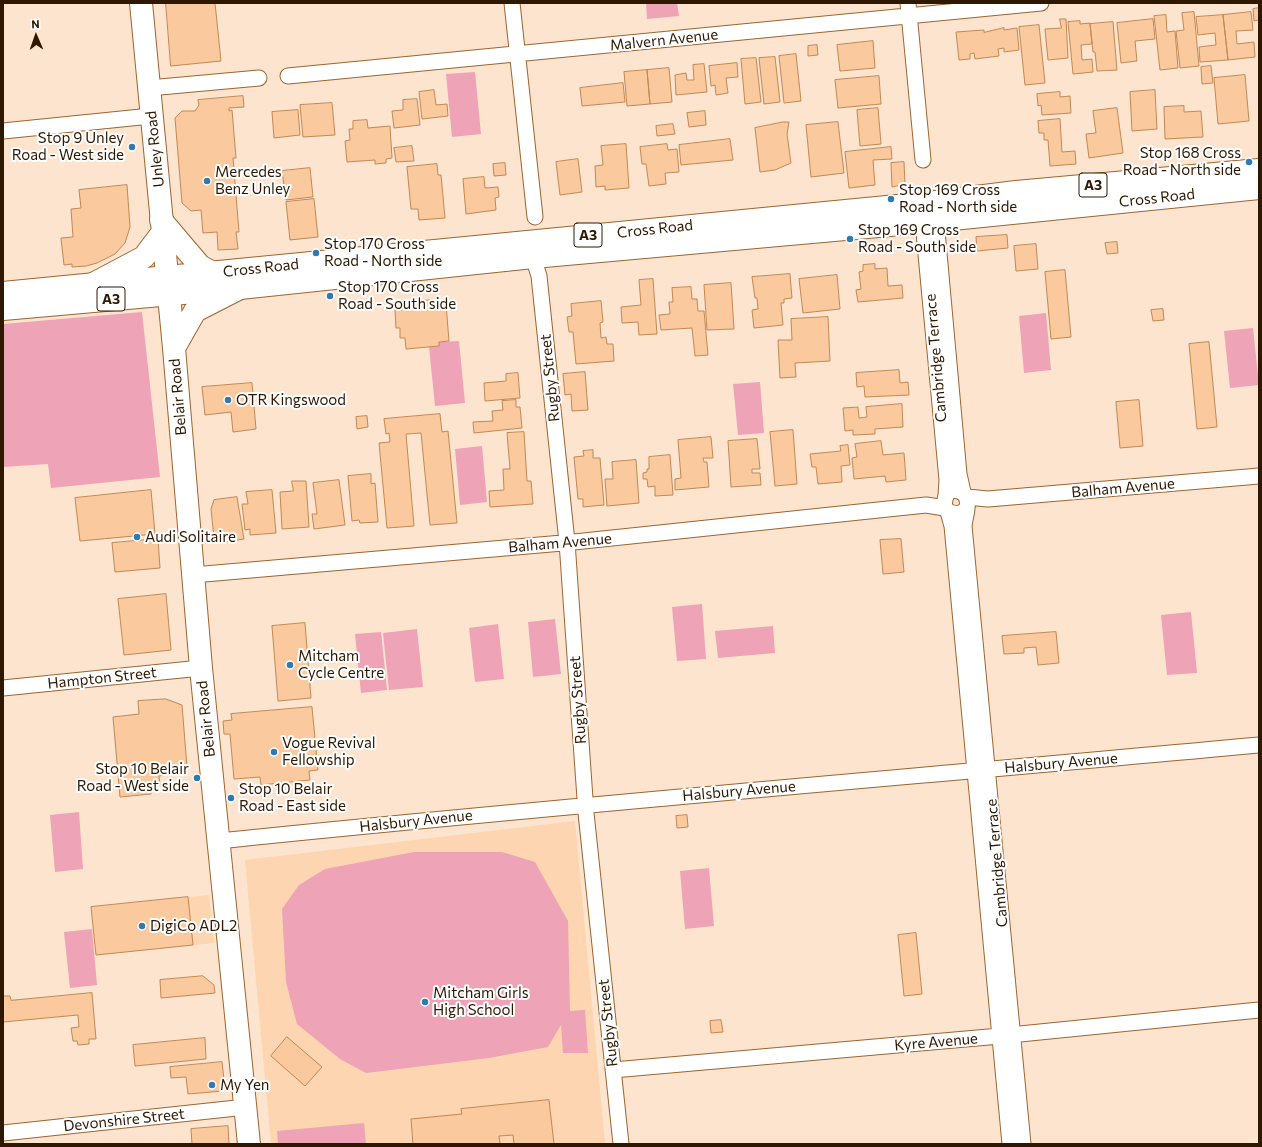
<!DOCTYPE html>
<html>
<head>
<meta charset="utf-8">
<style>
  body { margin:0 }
  #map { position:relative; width:1262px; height:1147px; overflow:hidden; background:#fde4cf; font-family:Commissioner,sans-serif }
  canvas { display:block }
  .frame { position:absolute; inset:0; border:4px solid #2e1802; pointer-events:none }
  .north { position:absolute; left:16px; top:16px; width:40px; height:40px; -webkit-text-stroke:3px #fff; paint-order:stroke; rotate:358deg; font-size:11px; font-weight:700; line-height:16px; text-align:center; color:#2e1802 }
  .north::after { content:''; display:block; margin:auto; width:14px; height:18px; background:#2e1802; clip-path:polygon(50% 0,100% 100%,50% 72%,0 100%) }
</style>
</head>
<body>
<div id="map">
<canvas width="1262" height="1147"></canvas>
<div class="frame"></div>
<div class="north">N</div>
</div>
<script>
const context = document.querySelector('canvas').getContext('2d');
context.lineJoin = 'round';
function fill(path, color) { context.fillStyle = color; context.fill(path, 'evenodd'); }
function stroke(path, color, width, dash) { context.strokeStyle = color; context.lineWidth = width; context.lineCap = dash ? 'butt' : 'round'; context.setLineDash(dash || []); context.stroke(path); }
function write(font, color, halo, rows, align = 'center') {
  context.font = font + ' Commissioner,sans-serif'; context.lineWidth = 4; context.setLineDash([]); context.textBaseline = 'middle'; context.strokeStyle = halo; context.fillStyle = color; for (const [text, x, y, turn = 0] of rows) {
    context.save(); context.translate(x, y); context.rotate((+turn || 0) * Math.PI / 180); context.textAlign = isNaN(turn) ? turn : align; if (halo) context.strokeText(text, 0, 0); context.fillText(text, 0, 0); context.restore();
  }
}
const built = new Path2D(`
  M575 821 605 1144H271L245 860Z
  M209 895 214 943 96 955 91 907Z`);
const green = new Path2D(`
  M646 3H677L679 16 647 19Z
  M475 72 481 134 452 137 446 74Z
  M142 312 160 477 51 488 48 464 3 467V324Z
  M1046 313 1051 370 1024 373 1019 316Z
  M1253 328 1259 385 1230 388 1224 331Z
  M459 341 465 403 435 406 429 347 439 346V342Z
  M760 382 764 433 738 435 733 384Z
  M482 446 487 502 460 505 455 449Z
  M702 604 706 659 677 661 672 607Z
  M1191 612 1197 673 1167 675 1161 615Z
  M555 619 561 674 533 677 528 622Z
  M498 624 504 679 475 682 469 628Z
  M773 626 775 653 718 658 715 631Z
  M417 629 423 687 389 690 383 633Z
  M381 632 387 690 361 693 355 634Z
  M79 812 83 869 55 872 50 815Z
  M414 852H502L535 862 568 921 570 1011 585 1010 588 1053H563L561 1025 548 1047 489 1058 366 1073 340 1059 297 1024 286 982 282 909 299 885 325 869Z
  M709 868 714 926 685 929 680 871Z
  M92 929 97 985 70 988 64 932Z
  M364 1123 366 1144H278L277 1131Z`);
const building = new Path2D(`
  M166 3H215L221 61 171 66Z
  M1259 8V20L1254 21 1253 9Z
  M1194 12 1199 66 1180 68 1176 31 1184 30 1182 13Z
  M1251 12 1253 30 1236 31 1237 44 1254 42 1255 57 1228 60 1223 15Z
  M1166 15 1167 32 1175 31 1178 68 1160 70 1154 16Z
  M1223 15 1228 60 1200 62 1199 47 1216 45 1215 33 1198 35 1196 17Z
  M1060 19H1066L1068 58 1048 60 1045 29 1061 28Z
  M1153 19 1155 39 1135 41 1137 61 1121 63 1117 23Z
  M1080 21V24L1090 23 1092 44 1081 45 1082 60 1092 59 1093 72 1073 74 1068 22Z
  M1113 22 1117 70 1097 71 1095 52H1093L1090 24Z
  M1039 25 1045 83 1025 85 1019 27Z
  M1004 28V30L1017 28 1019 50 1004 52V48L998 49 999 56 975 59 974 53 970 54V59L959 60 956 32 984 30V32Z
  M873 41 875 68 840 71 837 45Z
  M817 45 818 55 808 56V46Z
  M796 54 801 101 784 103 779 56Z
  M775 57 780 102 764 104 759 58Z
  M756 58 761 102 745 104 741 59Z
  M737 63 738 77 726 78 728 93 716 95 715 85 711 86 709 66Z
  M704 64 707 92 676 95 675 75 686 73 687 80H694L693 65Z
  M1211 66 1213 83 1202 84 1201 67Z
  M669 68 672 102 650 104 647 70Z
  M647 70 650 104 627 106 624 72Z
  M1245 75 1249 121 1218 124 1214 78Z
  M879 76 881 104 838 108 835 80Z
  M623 83 625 102 582 106 580 88Z
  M434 90 436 105 447 104 448 116 422 119 419 92Z
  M1155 90 1157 129 1132 131 1130 92Z
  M1060 92V97L1070 96 1071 113 1042 115 1041 105 1038 106 1037 94Z
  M243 96 244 107 229 108V111L232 110 236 158H233L239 232H236L238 249 218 250 217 232 203 233 201 210 191 211 182 203 175 118 182 111H195L199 105 198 100Z
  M417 99 420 125 394 128 392 111 403 110V100Z
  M332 103 335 135 303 137 300 105Z
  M1184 106V112L1201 111 1203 137 1165 139 1164 107Z
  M878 108 881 144 860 146 857 110Z
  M1117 108 1123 153 1089 158 1086 134 1096 133 1093 111Z
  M298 110 300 135 274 138 272 112Z
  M705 111 706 125 689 127 687 113Z
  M1060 119 1062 152 1075 151 1076 164 1050 166 1048 140H1044V133H1039L1038 121Z
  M367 120 368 128 390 126 392 158 386 159V163L375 164V160L347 162 345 141 350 140 349 129H353V121Z
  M783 122H789L787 134 791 163 775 170 760 172 755 128Z
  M838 122 844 173 811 177 806 125Z
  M673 124 675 134 657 136 656 126Z
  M730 139 733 160 681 165 679 145Z
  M626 144 629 188 605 190V186L596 187 595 166 603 165 601 146Z
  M667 144 668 150 677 149 679 172 665 173 666 184 649 186 646 164H642L640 147Z
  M412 146 414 161 396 162 394 148Z
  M891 147 892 159 873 160 875 185 849 188 845 152Z
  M578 159 582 192 560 195 556 162Z
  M904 162 905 184 892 187 891 163Z
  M505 163 506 175 494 176 493 164Z
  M437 164 438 175H441L445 218 419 220 418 209H411L407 167Z
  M310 168 313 197 286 200 282 171Z
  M484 177 485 188 498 187 499 197 495 198 496 210 466 214 463 179Z
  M127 185 130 227 125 243 115 254 97 263 86 266 72 267V264L64 265 61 238 73 237 71 209 81 208 79 190Z
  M314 199 318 237 290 240 286 202Z
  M1007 235 1008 248 977 251 976 237Z
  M1117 242 1118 253 1107 254 1105 243Z
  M1036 244 1038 269 1016 271 1014 246Z
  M875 264V269L887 268 888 286 902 285 903 298 858 302 856 290 861 289 859 272 863 271V265Z
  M1065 270 1071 337 1051 339 1045 272Z
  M790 274 792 298 784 299V303H781L783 325 754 328 752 310 758 309 757 298H755L752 277Z
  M837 275 840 309 803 313 799 279Z
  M653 279 657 334 639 335 638 322 622 323 621 307 641 305 639 280Z
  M731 283 734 329 707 330 704 285Z
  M691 287 692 299H697L698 311H704L708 355 695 356 692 328 661 330 659 315 670 314 669 302H673L672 288Z
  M432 300V305L446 304 449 341 439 342V346L406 349 405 338H400V328H396L395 310H402L401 303Z
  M601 301 603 322 600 323 601 338 606 337 607 344H613L614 361 576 364 573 332H569L567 317 572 316 571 304Z
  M1163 309 1164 320 1153 321 1151 310Z
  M828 317 830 361 795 363 796 377 780 378 778 340H792L791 319Z
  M1209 342 1217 427 1197 429 1189 344Z
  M899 370 900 383 908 382 909 395 865 397 864 386 857 387 856 373Z
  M585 372 588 410 572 411 571 394 565 395 563 374Z
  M518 373 520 398 485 401 484 383 506 381V374Z
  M252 383 256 429 233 432 231 412 205 415 202 387Z
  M516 400V407H520L522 428 474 433 473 422 493 421 492 411 503 410 502 401Z
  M1139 400 1143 446 1120 448 1116 402Z
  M902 404 903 427 875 429V434L853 435V430L845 431 843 408 858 407 859 418 867 417 866 407Z
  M440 414 442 432 448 431 457 523 430 525 421 433 406 434 414 526 387 528 379 443 390 442 389 433 386 434 384 419Z
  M367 416 368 427 357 429 356 417Z
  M793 430 797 484 775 486 770 432Z
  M524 432 527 481H531L533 504 490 507 489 491 504 490 503 469H510L507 433Z
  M711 437 713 458H703L704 462H707L709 487 675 490V479L681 478 678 440Z
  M757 439 760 469H752V473H760L761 485 731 487 728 441Z
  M881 441 883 455 904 453 906 480 886 482 885 476 854 479 852 458 857 457 855 444Z
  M848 445 850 465 841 466 842 482 818 484 816 467H812L810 454 841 451 840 446Z
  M593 450V458H600L604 505 583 507V499H578L574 457 584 456 583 451Z
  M670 455 673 495 655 496V486L648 487 647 479H643V473L647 472V469H649V457Z
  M636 460 639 503 607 506 605 479H613L612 462Z
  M371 474V484L375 483 378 522 360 523 359 520 352 521 348 476Z
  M339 480 345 525 314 529 312 514H317L313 483Z
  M292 481H306L309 527 282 529 280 492 293 491Z
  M151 490 155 534 80 541 75 498Z
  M272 490 276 533 250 535V529L245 530 242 504H248L246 492Z
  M237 497 244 539 219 543 214 538 211 509 214 500Z
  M158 539 160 568 115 572 112 543Z
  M901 539 904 572 883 574 880 540Z
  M166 594 171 650 124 655 118 599Z
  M305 623 311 698 278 701 272 626Z
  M1056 632 1059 663 1038 665 1036 647 1024 648V653L1004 654 1002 636Z
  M166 699 182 705 187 767 174 774 159 776 160 785 151 786V794L120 797 113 717 139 714 138 701Z
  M312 707 318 770 309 771 310 780 261 785 260 777 234 779 230 734H224L223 721 232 720 231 714Z
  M687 815 688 827 677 828 676 816Z
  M188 897 193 945 96 955 91 907Z
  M916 933 922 994 904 996 898 935Z
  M203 976 214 985 215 993 161 998 160 980Z
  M92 993 96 1039H89V1044L78 1045 77 1041H73L71 1028 79 1027 78 1015 3 1022V996H10L11 1000Z
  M721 1020 723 1032 711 1033 710 1021Z
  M287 1037 322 1067 305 1086 271 1056Z
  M205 1038 206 1059 135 1066 133 1045Z
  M222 1062 225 1088 223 1091 188 1094 186 1077 171 1078 170 1067Z
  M549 1100 554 1144H514L513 1135 499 1136 500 1144H413L411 1119 462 1114 461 1109Z
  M228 1126 229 1144H192L191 1129Z`);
const minor = new Path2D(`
  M512 3 535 217
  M908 3 923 160
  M288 76 1041 3
  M149 88 259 78
  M3 131 151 116
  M936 220 959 474 963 492
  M923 222 947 480 946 495
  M533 257 539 276 567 542 586 813 621 1144
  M967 497 988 499 1259 476
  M965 510 959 514 948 512 944 505 946 495C950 491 953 489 958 491 974 494 965 515 964 526L1023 1144
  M948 512 952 526 1010 1144
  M193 575 574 542 926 505 945 508
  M3 688 201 668
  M219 841C565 805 912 777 1259 745
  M613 1070 1000 1036 1259 1010
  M3 1133 246 1107`);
const secondary = new Path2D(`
  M141 3 174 348 201 668 249 1144
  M93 284 144 257 163 232
  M174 348 195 311 240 288`);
const trunk = new Path2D(`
  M161 220 200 266 213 273
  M3 293 928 203 1016 192 1259 170
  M3 309 240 288 533 257 923 222 1259 188`);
const markers = [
  [132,147,4,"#307aad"],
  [1249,162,4,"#307aad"],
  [207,181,4,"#307aad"],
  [891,199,4,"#307aad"],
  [850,239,4,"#307aad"],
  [316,253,4,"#307aad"],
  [330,296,4,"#307aad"],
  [228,400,4,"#307aad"],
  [137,537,4,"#307aad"],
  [290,665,4,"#307aad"],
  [274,752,4,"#307aad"],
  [197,778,4,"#307aad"],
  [231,798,4,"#307aad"],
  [142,926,4,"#307aad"],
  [425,1002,4,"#307aad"],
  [212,1085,4,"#307aad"]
];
const shields = [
  [1093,185,28],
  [588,235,28],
  [111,299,28]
];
const shieldNames = [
  ["A3",1093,185],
  ["A3",588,235],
  ["A3",111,299]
];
const streetNames = [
  ["Malvern Avenue",664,40,-6],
  ["Unley Road",155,149,-96],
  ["Cross Road",1157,198,-6],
  ["Cross Road",655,229,-6],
  ["Cross Road",261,268,-6],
  ["Cambridge Terrace",936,358,-95],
  ["Rugby Street",550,378,-96],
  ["Belair Road",178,397,-95],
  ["Balham Avenue",1123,488,-5],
  ["Balham Avenue",560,543,-5],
  ["Hampton Street",102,678,-6],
  ["Rugby Street",578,700,-94],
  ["Belair Road",206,719,-96],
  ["Halsbury Avenue",1061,763,-5],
  ["Halsbury Avenue",739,791,-5],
  ["Halsbury Avenue",416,821,-6],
  ["Cambridge Terrace",997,863,-95],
  ["Rugby Street",608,1023,-96],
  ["Kyre Avenue",936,1042,-5],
  ["Devonshire Street",124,1120,-6]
];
const poiNames = [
  ["Stop 9 Unley",124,138,"right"],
  ["Road - West side",124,155,"right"],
  ["Stop 168 Cross",1241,153,"right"],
  ["Road - North side",1241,170,"right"],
  ["Mercedes",215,172],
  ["Benz Unley",215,189],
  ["Stop 169 Cross",899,190],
  ["Road - North side",899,207],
  ["Stop 169 Cross",858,230],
  ["Road - South side",858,247],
  ["Stop 170 Cross",324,244],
  ["Road - North side",324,261],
  ["Stop 170 Cross",338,287],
  ["Road - South side",338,304],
  ["OTR Kingswood",236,400],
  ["Audi Solitaire",145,537],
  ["Mitcham",298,656],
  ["Cycle Centre",298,673],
  ["Vogue Revival",282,743],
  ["Fellowship",282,760],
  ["Stop 10 Belair",189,769,"right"],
  ["Road - West side",189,786,"right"],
  ["Stop 10 Belair",239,789],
  ["Road - East side",239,806],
  ["DigiCo ADL2",150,926],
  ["Mitcham Girls",433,993],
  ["High School",433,1010],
  ["My Yen",220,1085]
];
fill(built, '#fdd5b1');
fill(green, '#efa3b6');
fill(building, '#fac99e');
stroke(building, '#c18854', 1);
stroke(minor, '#9b6530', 17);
stroke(secondary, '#9b6530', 24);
stroke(trunk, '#9b6530', 24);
stroke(minor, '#fff', 15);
stroke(secondary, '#fff', 22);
stroke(trunk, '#fff', 22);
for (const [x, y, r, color] of markers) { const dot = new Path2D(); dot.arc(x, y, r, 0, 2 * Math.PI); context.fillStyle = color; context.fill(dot); stroke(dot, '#fff', 1.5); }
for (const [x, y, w] of shields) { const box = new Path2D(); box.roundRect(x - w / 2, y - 12, w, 24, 3); context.fillStyle = '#fff'; context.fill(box); stroke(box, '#2e1802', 1); }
write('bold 14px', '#2e1802', null, shieldNames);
write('15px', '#2e1802', '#fff', streetNames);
write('15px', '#2e1802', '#fff', poiNames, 'left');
</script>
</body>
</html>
